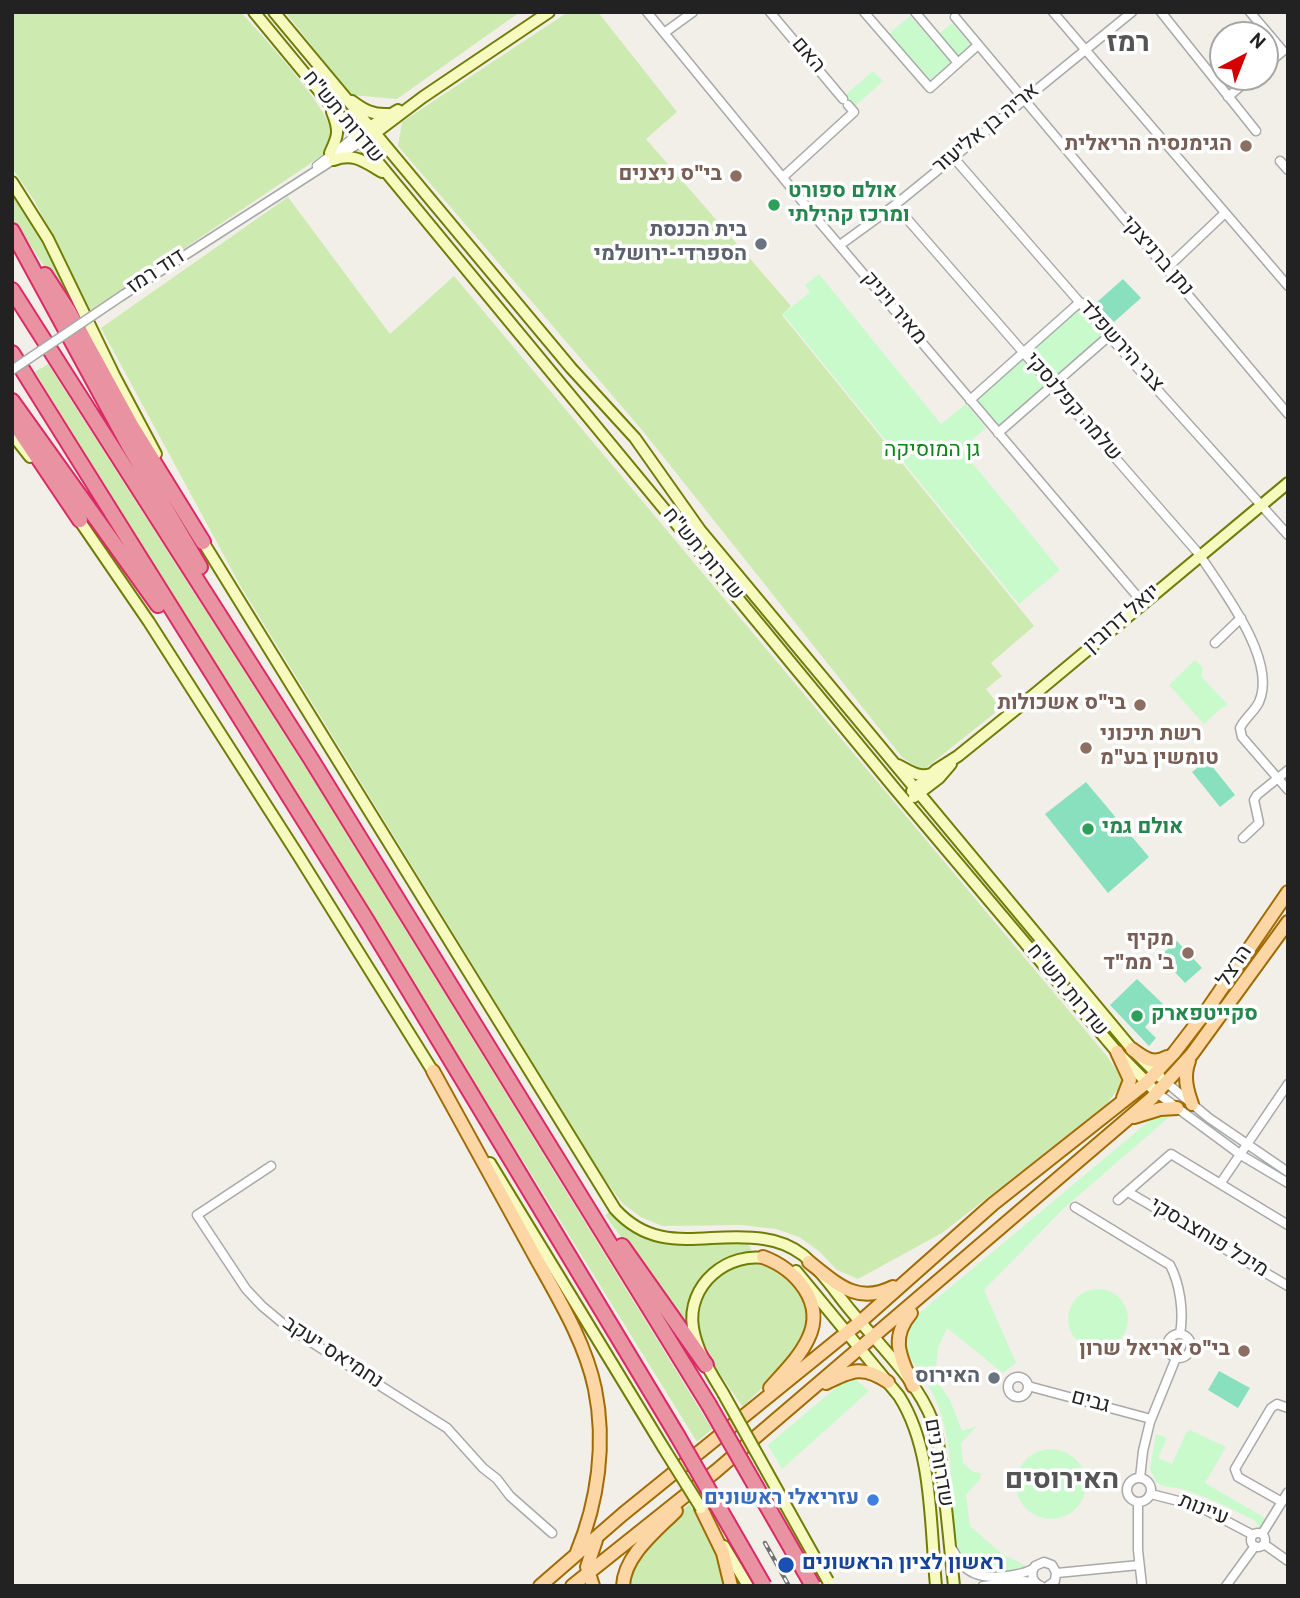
<!DOCTYPE html>
<html>
<head>
<meta charset="utf-8">
<style>
  body { margin:0 }
  #map { position:relative; width:1300px; height:1598px; overflow:hidden; background:#f2efe9; font-family:Overpass,sans-serif }
  canvas { display:block }
  .frame { position:absolute; inset:0; border:14px solid #222; pointer-events:none }
  .north { position:absolute; left:1209px; top:21px; width:70px; height:70px; box-sizing:border-box; background:#fff; border:2px solid #a7a7a7; border-radius:50%; rotate:42deg; font-size:19px; font-weight:700; line-height:28px; text-align:center; color:#222 }
  .north::after { content:''; display:block; margin:auto; width:24px; height:32px; background:#d40000; clip-path:polygon(50% 0,100% 100%,50% 72%,0 100%) }
</style>
</head>
<body>
<div id="map">
<canvas width="1300" height="1598"></canvas>
<div class="frame"></div>
<div class="north">N</div>
</div>
<script>
const context = document.querySelector('canvas').getContext('2d');
context.lineJoin = 'round';
function fill(path, color) { context.fillStyle = color; context.fill(path, 'evenodd'); }
function stroke(path, color, width, dash) { context.strokeStyle = color; context.lineWidth = width; context.lineCap = dash ? 'butt' : 'round'; context.setLineDash(dash || []); context.stroke(path); }
function write(font, color, halo, rows, align = 'center') {
  context.font = font + ' Overpass,Heebo,sans-serif'; context.lineWidth = 7; context.setLineDash([]); context.textBaseline = 'middle'; context.strokeStyle = halo; context.fillStyle = color; for (const [text, x, y, turn = 0] of rows) {
    context.save(); context.translate(x, y); context.rotate((+turn || 0) * Math.PI / 180); context.textAlign = isNaN(turn) ? turn : align; if (halo) context.strokeText(text, 0, 0); context.fillText(text, 0, 0); context.restore();
  }
}
const grass = new Path2D(`
  M12 12H241C261 35 331 109 332 135 332 142 326 149 323 155L91 311 34 200 12 168Z
  M285 12H520L397 99 351 95Z
  M568 12H598L677 112 646 139 791 306 782 315 1034 626 991 663 1002 676 986 689 1001 708 922 771 902 757 642 430 398 146 402 122Z
  M12 195 33 225 94 343 12 217Z
  M288 197 390 334 454 276 1106 1055 1124 1081 1106 1105 942 1233 858 1279 837 1270 820 1252 799 1237 776 1229 742 1225 662 1226 641 1217 623 1204 605 1180 241 587 101 328Z
  M48 364 311 776 712 1429 697 1442 35 372Z
  M611 1211C617 1217 624 1225 631 1230 665 1252 709 1244 747 1241L753 1253C704 1269 702 1270 688 1320L683 1323 605 1215Z
  M755 1264C776 1268 787 1274 799 1291 828 1332 768 1381 743 1407 721 1374 681 1328 708 1288 720 1271 736 1266 755 1264Z
  M689 1504 714 1541 726 1586H627C629 1556 669 1524 689 1504Z`);
const park = new Path2D(`
  M910 16 951 62 931 80 889 34Z
  M952 23 972 46 959 57 939 34Z
  M873 71 883 81 853 108 844 96Z
  M819 274 941 424 966 404 986 428 961 449 1060 570 1019 604 783 314 810 292 805 285Z
  M1079 306 1105 336 1055 380 1029 350Z
  M1024 356 1049 385 999 428 974 399Z
  M1195 660 1203 668 1201 676 1228 705 1221 708 1204 724 1169 685Z
  M1175 1112 1064 1208 984 1290 1016 1363 1003 1373 947 1328 938 1348 935 1378 950 1400 962 1431 977 1426 961 1443 963 1463 973 1472 981 1473 980 1479 966 1495 970 1526 1002 1554 1026 1566 1023 1570C1005 1572 982 1579 967 1564 949 1546 953 1472 948 1444 945 1425 940 1406 930 1389 922 1375 912 1362 905 1348L903 1340 910 1321 1154 1117Z
  M1068 1319a30 30 0 1 1 60 0a30 30 0 1 1-60 0Z
  M853 1377 869 1391 782 1469 768 1445 845 1380Z
  M1190 1430 1226 1447 1205 1483 1267 1519 1261 1529 1254 1520 1217 1502 1183 1489 1163 1486 1156 1482 1150 1469 1156 1434 1167 1438 1158 1458 1172 1464 1186 1433Z
  M1016 1484a35 35 0 1 1 70 0a35 35 0 1 1-70 0Z`);
const pitch = new Path2D(`
  M1123 279 1141 298 1114 322 1096 303Z
  M1207 760 1235 795 1220 807 1192 772Z
  M1086 782 1149 857 1108 893 1045 814Z
  M1177 941 1202 968 1185 983 1160 956Z
  M1137 979 1164 1005 1145 1027 1156 1038 1149 1046 1110 1005Z
  M1219 1371 1250 1388 1238 1408 1208 1390Z`);
const street = new Path2D(`
  M647 12 811 212 1143 603
  M770 12 843 99
  M864 12 930 88 978 45
  M915 12 958 63
  M1053 12 1288 286
  M1161 12 1256 131
  M1250 12 1283 51 1265 66
  M955 17 1288 414
  M664 33 693 12
  M1228 97 1251 77
  M953 157 1109 336 1288 535
  M1280 161 1288 170
  M317 166 356 136
  M783 177 854 112 848 105
  M895 205 1199 554C1221 588 1278 660 1259 702 1255 711 1245 718 1240 728L1242 737 1288 790
  M840 245 895 205 1132 12
  M1166 269 1225 213
  M123 295 361 142
  M970 400 1080 302
  M998 433 1109 336
  M1215 643 1241 618
  M1243 838 1259 823 1254 800 1257 795 1288 770
  M1167 1083 1209 1118 1288 1172
  M1157 1093 1241 1155 1288 1183
  M271 1166 197 1215 246 1289 262 1306 286 1326 447 1428 483 1468 497 1479 510 1496 552 1533
  M1220 1184 1288 1084
  M1128 1192 1288 1286
  M1118 1200 1171 1154 1288 1225
  M1075 1207 1170 1265C1180 1284 1184 1312 1180 1334
  M1167 1346a12 12 0 1 1 24 0a12 12 0 1 1-24 0Z
  M1008 1387a10 10 0 1 1 20 0a10 10 0 1 1-20 0Z
  M1028 1386 1151 1419
  M1127 1490a12 12 0 1 1 24 0a12 12 0 1 1-24 0Z
  M1140 1478 1143 1451 1150 1422 1176 1358
  M1151 1494 1198 1506 1253 1535
  M1282 1502 1238 1477 1235 1469 1271 1408 1277 1404 1288 1408
  M1138 1503V1550L1142 1586
  M1251 1540a7 7 0 1 1 14 0a7 7 0 1 1-14 0Z
  M1262 1534 1288 1492
  M1264 1544 1288 1561
  M953 1550C964 1575 982 1579 1007 1576 1017 1574 1025 1574 1034 1568
  M1057 1573 1139 1565
  M983 1586 1024 1581 1036 1583
  M1041 1586C1032 1582 1030 1574 1035 1566L1044 1562 1052 1565 1056 1572 1055 1581 1048 1586
  M1226 1586 1255 1546`);
const secondary = new Path2D(`
  M254 12 896 790 1117 1052 1157 1093
  M274 12 571 368 635 438 700 530 1132 1049 1160 1077
  M352 101C364 110 373 115 388 114
  M364 130 398 110
  M370 137 423 97 549 12
  M330 153C338 136 340 131 332 112
  M334 160C353 152 365 162 382 172
  M12 182 48 239 114 375 156 454
  M12 434 30 457
  M77 517 149 622 298 855 437 1078
  M200 537 615 1209C659 1258 709 1230 764 1239 779 1241 791 1246 803 1255 822 1271 836 1293 851 1311 880 1346 917 1380 933 1422 939 1439 940 1457 942 1475 947 1511 950 1549 954 1586
  M898 765C910 771 918 778 931 774
  M912 791 936 770 958 756 1036 693 1288 483
  M914 797 939 778 951 764
  M490 1163 663 1447
  M796 1271 899 1396C933 1449 930 1525 936 1586
  M723 1393C711 1373 697 1352 693 1328 686 1285 728 1250 769 1259
  M724 1546 748 1586`);
const primary = new Path2D(`
  M1132 1049C1144 1058 1153 1065 1167 1057
  M1117 1052 1130 1080 1123 1098
  M1189 1061C1183 1076 1187 1090 1192 1104
  M433 1071C465 1130 498 1189 531 1249 555 1293 585 1340 595 1389 606 1443 598 1502 577 1552
  M1134 1117 1160 1109 1177 1108
  M763 1257C796 1269 826 1303 808 1339 799 1358 783 1373 770 1388
  M809 1262C837 1284 857 1305 893 1287
  M911 1313C889 1339 901 1358 913 1386
  M826 1383C852 1370 863 1365 888 1382
  M701 1508 723 1553 731 1586
  M540 1586 623 1514 860 1322 993 1204 1146 1083 1174 1053 1207 1010 1288 892
  M572 1586 716 1471 1152 1098 1192 1054 1288 922
  M593 1586 587 1567 596 1540
  M623 1586C624 1556 656 1531 676 1511`);
const highway = new Path2D(`
  M12 231 129 446 200 567
  M45 275 69 312 132 427 203 542
  M12 290 311 759 709 1405
  M12 353 367 921 677 1435
  M12 401 158 605
  M12 419 80 520
  M622 1246 706 1365`);
const rail = new Path2D(`
  M765 1543 789 1586`);
const streetBridge = new Path2D(`
  M12 370 123 295`);
const secondaryBridge = new Path2D(`
  M723 1393 828 1581
  M663 1447 701 1508`);
const highwayBridge = new Path2D(`
  M709 1405 813 1586
  M677 1435 764 1586`);
const markers = [
  [1246,146,7,"#8d6e63"],
  [736,176,7,"#8d6e63"],
  [774,205,7,"#2e9e5b"],
  [761,244,7,"#6b7280"],
  [1140,705,7,"#8d6e63"],
  [1086,748,7,"#8d6e63"],
  [1088,829,7,"#2e9e5b"],
  [1188,953,7,"#8d6e63"],
  [1137,1016,7,"#2e9e5b"],
  [1244,1351,7,"#8d6e63"],
  [994,1378,7,"#6b7280"],
  [873,1500,7,"#3f7fe0"],
  [786,1565,9,"#1a4fb4"]
];
const streetNames = [
  ["האם",807,56,50],
  ["שדרות תש\"ח",342,118,50],
  ["אריה בן אליעזר",987,130,-39],
  ["נתן ברניצקי",1156,257,49],
  ["דוד רמז",157,273,-33],
  ["מאיר ויניק",893,309,50],
  ["צבי הירשפלד",1120,347,48],
  ["שלמה קפלנסקי",1072,408,49],
  ["שדרות תש\"ח",702,555,50],
  ["יואל דרובין",1123,620,-41],
  ["הרצל",1236,967,-56],
  ["שדרות תש\"ח",1066,991,50],
  ["מיכל פוחצבסקי",1208,1239,31],
  ["נחמיאס יעקב",332,1354,33],
  ["גבים",1090,1403,15],
  ["שדרות נים",937,1463,80],
  ["עיינות",1203,1511,22]
];
const educationNames = [
  ["הגימנסיה הריאלית",1232,146],
  ["בי\"ס ניצנים",722,176],
  ["בי\"ס אשכולות",1126,705],
  ["רשת תיכוני",1100,736,"left"],
  ["טומשין בע\"מ",1100,760,"left"],
  ["מקיף",1174,941],
  ["ב' ממ\"ד",1174,965],
  ["בי\"ס אריאל שרון",1230,1351]
];
const leisureNames = [
  ["אולם ספורט",788,193],
  ["ומרכז קהילתי",788,217],
  ["אולם גמי",1102,829],
  ["סקייטפארק",1151,1016]
];
const worshipNames = [
  ["בית הכנסת",747,232],
  ["הספרדי-ירושלמי",747,256],
  ["האירוס",980,1378]
];
const parkNames = [
  ["גן המוסיקה",932,452]
];
const shopNames = [
  ["עזריאלי ראשונים",859,1500]
];
const transitNames = [
  ["ראשון לציון הראשונים",802,1565]
];
const districtNames = [
  ["רמז",1128,45],
  ["האירוסים",1062,1482]
];
fill(grass, '#cdebb0');
fill(park, '#c8facc');
fill(pitch, '#88e0be');
stroke(street, '#a9a9a9', 11);
stroke(secondary, '#707d05', 14);
stroke(primary, '#a06b00', 16);
stroke(highway, '#dc2a67', 18);
stroke(street, '#fff', 8);
stroke(secondary, '#f7fabf', 10);
stroke(primary, '#fcd6a4', 12);
stroke(highway, '#e892a2', 14);
stroke(rail, '#707070', 4.5);
stroke(rail, '#fff', 2, [5]);
stroke(streetBridge, '#a9a9a9', 11, []);
stroke(secondaryBridge, '#707d05', 14, []);
stroke(highwayBridge, '#dc2a67', 18, []);
stroke(streetBridge, '#fff', 8);
stroke(secondaryBridge, '#f7fabf', 10);
stroke(highwayBridge, '#e892a2', 14);
for (const [x, y, r, color] of markers) { const dot = new Path2D(); dot.arc(x, y, r, 0, 2 * Math.PI); context.fillStyle = color; context.fill(dot); stroke(dot, '#fff', 2.5); }
write('21px', '#222', '#fff', streetNames);
write('bold 21px', '#785e54', '#fff', educationNames, 'right');
write('bold 21px', '#27864d', '#fff', leisureNames, 'left');
write('bold 21px', '#5b616d', '#fff', worshipNames, 'right');
write('21px', '#0c8416', '#fff', parkNames);
write('bold 21px', '#366cbe', '#fff', shopNames, 'right');
write('bold 21px', '#164399', '#fff', transitNames, 'left');
write('bold 28px', '#555', '#fff', districtNames);
</script>
</body>
</html>
